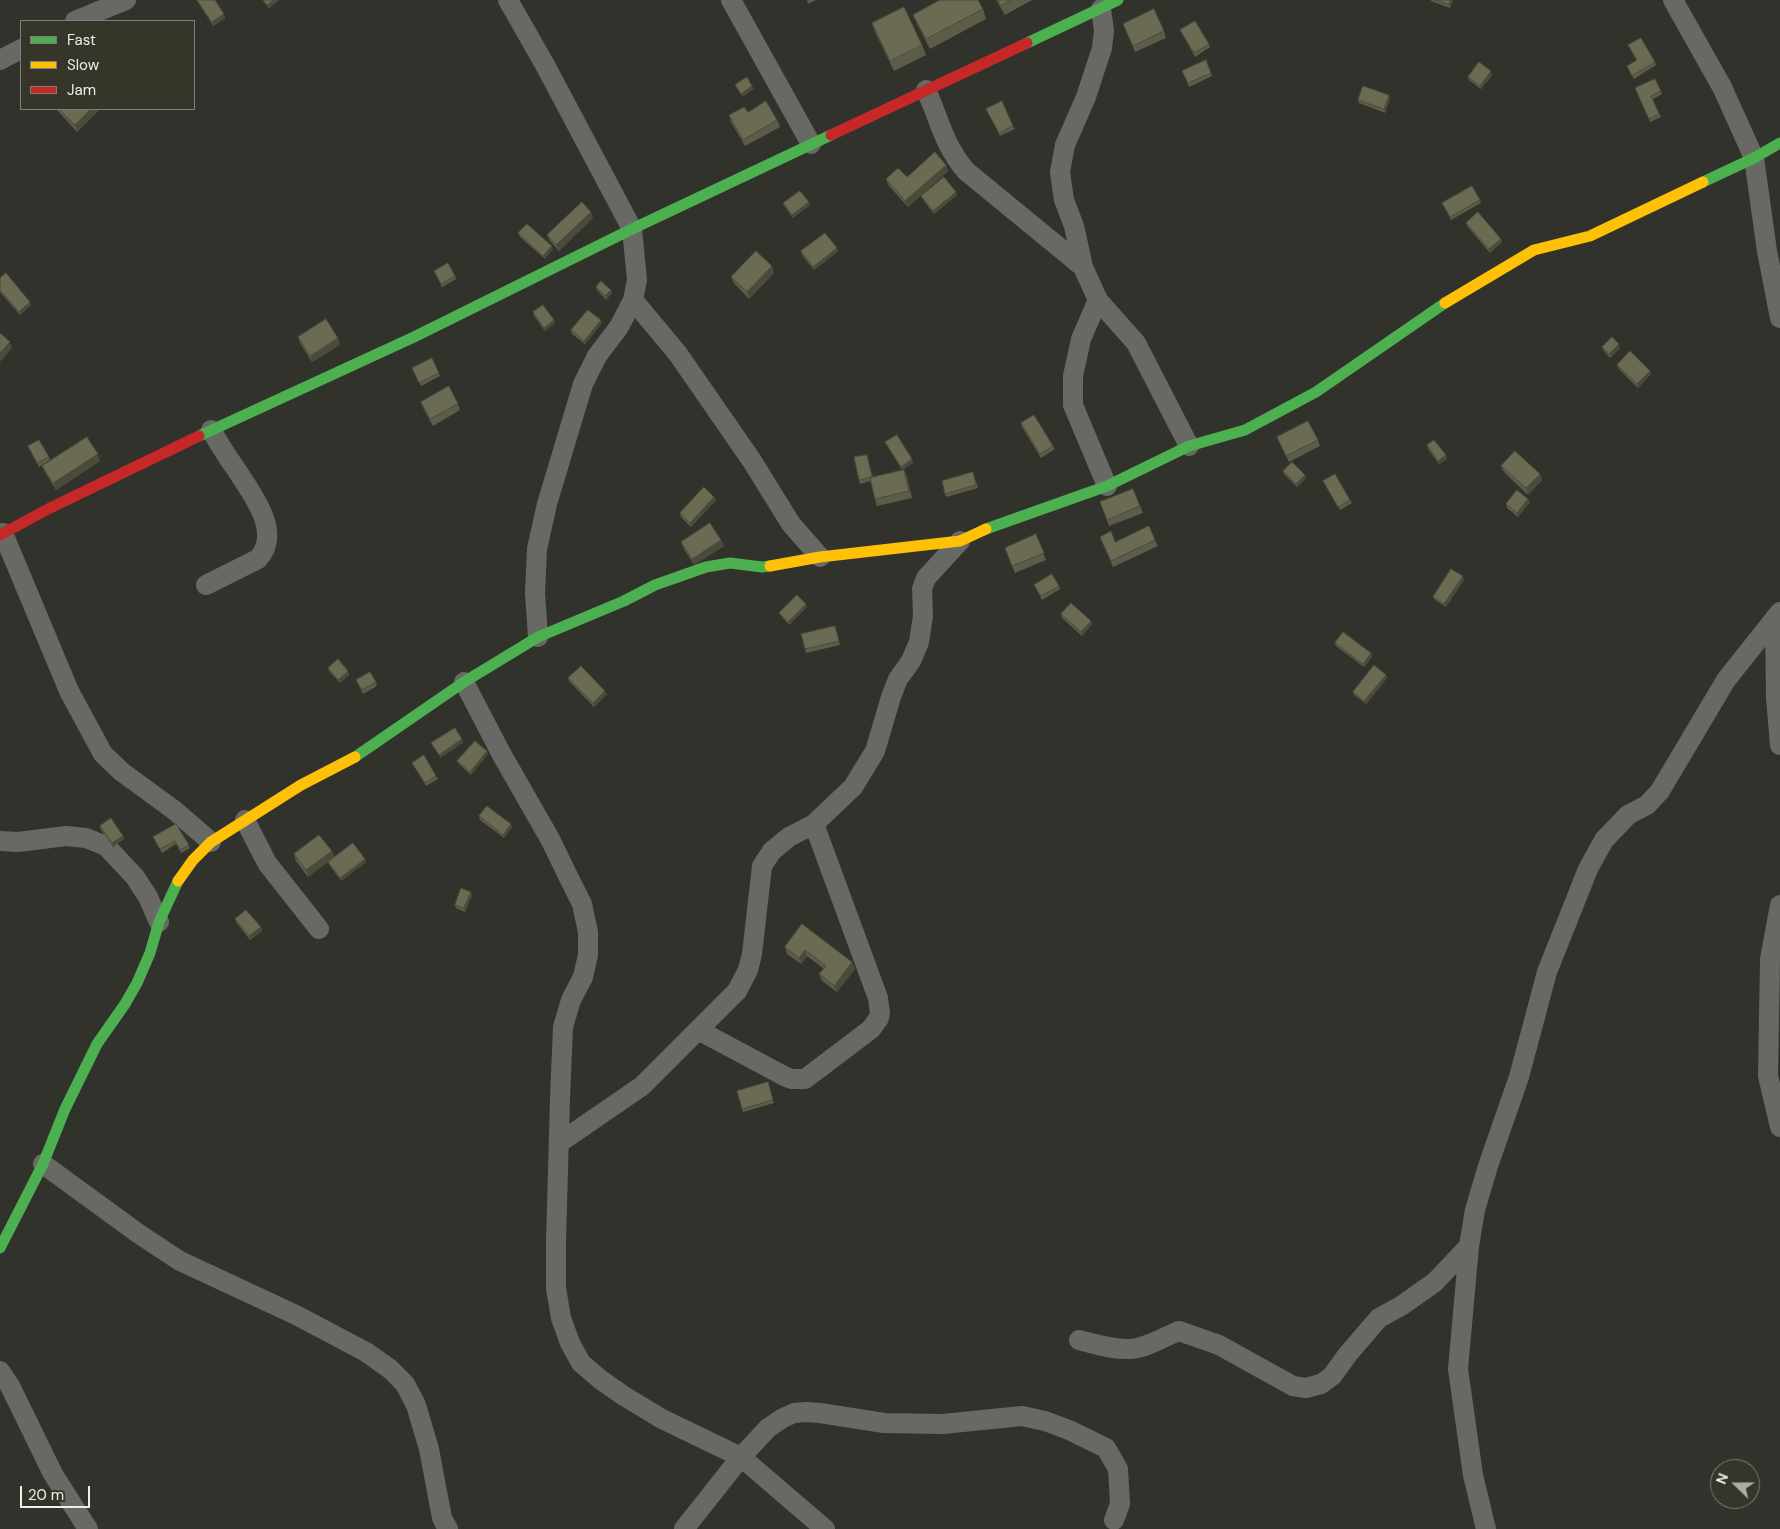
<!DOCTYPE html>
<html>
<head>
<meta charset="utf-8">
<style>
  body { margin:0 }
  #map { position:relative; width:1780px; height:1529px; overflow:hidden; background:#32322d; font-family:"DM Sans",sans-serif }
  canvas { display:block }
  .legend { position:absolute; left:20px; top:20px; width:175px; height:90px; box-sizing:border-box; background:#35352a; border:1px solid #7f7f76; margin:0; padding:6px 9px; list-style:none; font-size:15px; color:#eeeee7 }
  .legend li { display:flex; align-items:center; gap:10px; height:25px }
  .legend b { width:25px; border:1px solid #7f7f76 }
  .north { position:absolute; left:1710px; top:1459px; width:50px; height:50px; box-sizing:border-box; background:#35352a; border:1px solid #7f7f76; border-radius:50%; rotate:292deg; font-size:14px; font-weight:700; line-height:20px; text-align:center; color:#eeeee7 }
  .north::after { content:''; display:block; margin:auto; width:18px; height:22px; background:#acaca6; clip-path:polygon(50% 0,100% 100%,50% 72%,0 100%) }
  .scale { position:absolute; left:20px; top:1486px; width:70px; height:22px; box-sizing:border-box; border:2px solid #eeeee7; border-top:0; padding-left:6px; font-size:15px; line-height:18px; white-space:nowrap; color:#eeeee7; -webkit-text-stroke:4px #35352a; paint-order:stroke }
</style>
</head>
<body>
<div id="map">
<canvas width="1780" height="1529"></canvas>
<ul class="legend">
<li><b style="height:6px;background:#4caf50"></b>Fast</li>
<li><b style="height:6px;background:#ffc107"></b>Slow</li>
<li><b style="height:6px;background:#c62828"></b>Jam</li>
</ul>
<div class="north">N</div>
<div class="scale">20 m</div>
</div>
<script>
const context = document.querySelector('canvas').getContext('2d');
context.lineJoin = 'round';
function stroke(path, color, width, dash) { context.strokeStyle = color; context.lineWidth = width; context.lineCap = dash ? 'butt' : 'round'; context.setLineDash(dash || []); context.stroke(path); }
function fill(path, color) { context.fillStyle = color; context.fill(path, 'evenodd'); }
const street = new Path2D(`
  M508 0 545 65 632 229 637 280 633 300 619 327 597 356 583 384 547 504 537 549 535 593 538 637
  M731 0 811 144
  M1673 0 1722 87 1754 158 1767 251 1780 318
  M1101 9 1104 31 1102 48 1086 97 1065 145 1060 172 1064 200 1074 226 1083 267 1098 300 1136 343 1189 446
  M75 21 126 0
  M0 60 21 49
  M926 90C940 120 943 144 966 171L1083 267
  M633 300 678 354 752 461 791 524 820 557
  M1098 300 1081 339 1073 376V405L1107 486
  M3 533 69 691 103 754 122 772 174 810 211 842
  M206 585 258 559C283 532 251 493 236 469 227 457 219 443 211 430
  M1775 618 1776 698 1780 745
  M464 682 502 755 550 839 568 876 582 904 588 932V955L583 977 571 1000 563 1027 560 1098 556 1242V1288L561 1318 570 1343 581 1363 601 1380 624 1396 662 1419 741 1457 825 1529
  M245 820 267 863 319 929
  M0 841 18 842 66 836 86 838 106 846 135 877 148 897 159 922
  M1780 905 1770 959 1768 1076 1780 1127
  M698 1030 786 1077 792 1079H805L871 1029 879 1018 880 1013 878 998 814 824
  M559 1143 642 1086 737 991 748 970 752 954 762 866 772 851 789 837 814 824 853 787 875 751 891 697 898 679 911 661 919 642 923 616 922 589 926 578 960 541
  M43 1164 139 1234 180 1261 296 1315 366 1352 390 1369 405 1384 416 1405 429 1449 442 1518 448 1529
  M1079 1340C1095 1344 1113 1350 1130 1349 1146 1348 1164 1337 1179 1331L1219 1345 1293 1386 1306 1388 1321 1384 1332 1376 1348 1354 1379 1318 1401 1306 1435 1282 1469 1246
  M0 1371 10 1386 53 1474 88 1529
  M684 1529 741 1457 768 1428 783 1418 794 1413 806 1412 820 1413 884 1423 943 1424 1022 1416 1045 1421 1069 1430 1106 1448 1118 1469 1120 1504 1114 1520
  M1486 1529 1473 1475 1458 1369 1469 1246 1475 1210 1488 1166 1519 1077 1547 972 1588 869 1604 840 1628 815 1647 805 1660 791 1726 680 1780 612`);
const fast = new Path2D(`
  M1027 43 1118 0
  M1703 182 1754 158 1780 143
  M199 436 414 337 632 229 831 135
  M986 529 1107 486 1189 446 1245 430 1316 392 1445 303
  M355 757 464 682 538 637 624 601 655 585 706 567 730 563 762 567 770 566
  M0 1248 43 1164 65 1109 97 1044 125 1004 137 983 150 953 159 922 178 881`);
const slow = new Path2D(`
  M1445 303 1534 250 1590 236 1703 182
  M770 566 820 557 960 541 986 529
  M178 881 193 860 211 842 301 785 355 757`);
const jam = new Path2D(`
  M831 135 1027 43
  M0 535 50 508 199 436`);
const wall = new Path2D(`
  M197 0 224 14 225 18 213 26Z
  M807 0H816L808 4Z
  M996 0H1032L1005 15Z
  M1431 0H1453L1450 8 1431 1Z
  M983 9 986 19 930 49 917 24 913 15Z
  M872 23 922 45 926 55 894 71 875 32Z
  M1123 24 1164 31 1166 38 1135 52Z
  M1180 30 1209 44 1210 47 1195 57Z
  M1628 45 1655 62 1656 65 1634 79 1627 66 1637 61Z
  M1206 60 1212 76 1189 87 1182 71Z
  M1492 75 1481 89 1469 80 1468 77Z
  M1635 88 1661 91 1662 94 1653 99 1661 117 1650 122Z
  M1390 98 1385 113 1359 103 1358 100Z
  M56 109H100L77 132Z
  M986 109 1013 126 1015 129 1000 136Z
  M748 112 777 120 780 127 745 146 731 122 729 115Z
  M946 165 948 171 908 207 889 186 886 179 907 177Z
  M957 195 934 214 923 200 921 196Z
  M1480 200 1481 203 1451 220 1442 203Z
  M809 202 810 205 793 218 785 207 783 203Z
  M593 218 559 251 550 241 547 235Z
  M1466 223 1501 239 1502 242 1490 253 1467 226Z
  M518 233 553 249 545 259 520 237Z
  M837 248 838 251 814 270 802 255 801 251Z
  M434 271 455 276 456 279 442 287Z
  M774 273 749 299 734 283 731 277Z
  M0 278 31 305 20 315 0 292Z
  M596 287 612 293 606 300 597 290Z
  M533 312 555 323 545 331 534 316Z
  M602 323 585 344 572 334 571 330Z
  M298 337 338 338 340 345 312 362 300 343Z
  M1602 347 1620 348 1610 358 1603 350Z
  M1617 365 1650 371 1651 374 1638 388 1618 368Z
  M412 368 439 373 440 376 421 386Z
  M421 402 458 404 460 410 433 426 423 408Z
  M1021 423 1053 446 1055 449 1041 458 1022 427Z
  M1277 437 1318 440 1320 446 1289 462Z
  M885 442 912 459 913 463 902 470 887 445Z
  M1427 445 1447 459 1439 464 1428 449Z
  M28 446 49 457 50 460 39 467Z
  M867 455 873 477 904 470 907 476 912 498 877 506 875 499 871 481 860 484 859 480Z
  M100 461 56 490 45 472 42 466Z
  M1501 466 1540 474 1542 480 1528 495 1504 472Z
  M1283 471 1306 478 1297 487 1284 474Z
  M973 472 978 488 946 497 945 494Z
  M1323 481 1350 500 1352 503 1340 510Z
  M1133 489 1143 513 1109 526 1100 502Z
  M714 497 716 500 691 527 681 517 680 513Z
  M1528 499 1530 502 1518 517 1507 508 1506 504Z
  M1036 534 1046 560 1015 573 1007 554Z
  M1100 537 1115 542 1155 540 1158 546 1113 567Z
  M721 540 724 546 694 565 684 549 681 542Z
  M1464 580 1446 607 1435 600 1433 597Z
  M1034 585 1059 586 1060 589 1042 600Z
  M806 604 807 607 789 625 781 616 779 613Z
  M1061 614 1091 621 1092 624 1082 636 1062 618Z
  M835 626 840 645 806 653 805 649Z
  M1335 643 1371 653 1372 657 1364 667 1336 646Z
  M328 668 348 671 349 675 340 683 329 671Z
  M1386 675 1387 678 1366 704 1354 695 1353 692Z
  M568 678 607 694 594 707 569 681Z
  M356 680 376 682 377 686 363 694Z
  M488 754 471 775 459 764 457 761Z
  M412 763 436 776 438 779 426 786Z
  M479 816 511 824 512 827 504 838 480 820Z
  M176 824 190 848 181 853 176 844 162 853 153 837Z
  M100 826 123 836 124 839 113 847 101 830Z
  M332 851 334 857 308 877 296 861 294 854Z
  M365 859 366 862 341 881 330 866 328 862Z
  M472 895 465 912 456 908 455 905Z
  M235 919 261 927 262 931 250 940 236 922Z
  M802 924 852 962 855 969 837 992 822 981 819 974 824 969 807 956 801 964 787 954 785 947Z
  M768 1082 774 1103 743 1112 737 1091Z`);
const shadedWall = new Path2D(`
  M274 0H280L268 9 267 5Z
  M1451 0H1453L1450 8 1449 4Z
  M224 14 225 18 213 26 212 22Z
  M1491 71 1492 75 1481 89 1480 86Z
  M752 86 754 89 742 97 741 94Z
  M1389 95 1390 98 1385 113 1384 109Z
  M91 109H100L77 132 75 125Z
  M946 165 948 171 908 207 905 201Z
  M956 192 957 195 934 214 933 211Z
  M809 202 810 205 793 218 792 215Z
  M591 212 593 218 559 251 556 245Z
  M1501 239 1502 242 1490 253 1489 249Z
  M552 246 553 249 545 259 543 256Z
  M837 248 838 251 814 270 813 267Z
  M772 266 774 273 749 299 747 292Z
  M611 290 612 293 606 300 605 296Z
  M30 302 31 305 20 315 19 312Z
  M554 320 555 323 545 331 544 328Z
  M601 320 602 323 585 344 584 341Z
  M338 338 340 345 312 362 310 356Z
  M10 342 12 348 0 362V353Z
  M1619 344 1620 348 1610 358 1609 354Z
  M1650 371 1651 374 1638 388 1637 384Z
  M98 454 100 461 56 490 53 483Z
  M1446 455 1447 459 1439 464 1438 461Z
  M912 459 913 463 902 470 901 467Z
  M904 470 907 476 912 498 909 491Z
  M1540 474 1542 480 1528 495 1526 488Z
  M1305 475 1306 478 1297 487 1296 484Z
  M714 497 716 500 691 527 690 523Z
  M1528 499 1530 502 1518 517 1517 513Z
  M721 540 724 546 694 565 692 559Z
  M1463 576 1464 580 1446 607 1444 604Z
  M806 604 807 607 789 625 788 622Z
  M1091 621 1092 624 1082 636 1081 632Z
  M1371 653 1372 657 1364 667 1363 664Z
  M348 671 349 675 340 683 338 680Z
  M1386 675 1387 678 1366 704 1364 701Z
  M605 691 607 694 594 707 593 703Z
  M462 739 463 743 440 758 439 755Z
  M487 751 488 754 471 775 470 772Z
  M511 824 512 827 504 838 503 835Z
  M123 836 124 839 113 847 112 843Z
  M332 851 334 857 308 877 306 870Z
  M365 859 366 862 341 881 340 878Z
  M471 892 472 895 465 912 464 908Z
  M261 927 262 931 250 940 249 936Z
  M805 950 807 956 801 964 799 958Z
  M852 962 855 969 837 992 834 986Z`);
const building = new Path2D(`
  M197 0H215L224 14 212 22Z
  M263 0H274L267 5Z
  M940 0H978L983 9 926 39 913 15Z
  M998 0H1011L1001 6Z
  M1436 0H1451L1449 4Z
  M904 7 922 45 890 61 872 23Z
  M1154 9 1164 31 1133 46 1123 24Z
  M1195 21 1209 44 1194 53 1180 30Z
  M1641 38 1655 62 1632 76 1627 66 1637 60 1628 45Z
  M1206 60 1211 73 1188 83 1182 71Z
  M1479 62 1491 71 1480 86 1468 77Z
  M747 77 752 86 741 94 735 85Z
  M1655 79 1661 91 1651 96 1659 114 1649 119 1635 88Z
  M1363 86 1389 95 1384 109 1358 100Z
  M766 101 777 120 743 140 729 115 744 107 748 112Z
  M1002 101 1013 126 999 133 986 109Z
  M59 109H91L75 125Z
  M935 152 946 165 905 201 886 179 898 168 907 177Z
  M944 177 956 192 933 211 921 196Z
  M1472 186 1480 200 1450 217 1442 203Z
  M800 191 809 202 792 215 783 203Z
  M582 202 591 212 556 245 547 235Z
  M1478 212 1501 239 1489 249 1466 223Z
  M527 224 552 246 543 256 518 233Z
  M825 233 837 248 813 267 801 251Z
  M756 251 772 266 747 292 731 277Z
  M448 263 455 276 441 284 434 271Z
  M6 273 30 302 19 312 0 290V278Z
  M601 281 611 290 605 296 596 287Z
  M543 305 554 320 544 328 533 312Z
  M588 310 601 320 584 341 571 330Z
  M326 319 338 338 310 356 298 337Z
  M0 333 10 342 0 353Z
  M1612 337 1619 344 1609 354 1602 347Z
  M1630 351 1650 371 1637 384 1617 365Z
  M432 358 439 373 419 383 412 368Z
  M449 386 458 404 430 419 421 402Z
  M1034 415 1053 446 1040 454 1021 423Z
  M1308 421 1318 440 1286 456 1277 437Z
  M897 435 912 459 901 467 885 442Z
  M87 437 98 454 53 483 42 466Z
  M39 440 49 457 37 463 28 446Z
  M1434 440 1446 455 1438 461 1427 445Z
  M1515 451 1540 474 1526 488 1501 466Z
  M867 455 872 477 859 480 854 457Z
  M1292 462 1305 475 1296 484 1283 471Z
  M904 470 909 491 875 499 870 478Z
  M973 472 976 485 945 494 942 481Z
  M1335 474 1350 500 1338 507 1323 481Z
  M704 487 714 497 690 523 680 513Z
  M1133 489 1140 506 1107 520 1100 502Z
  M1517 490 1528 499 1517 513 1506 504Z
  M710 523 721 540 692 559 681 542Z
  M1149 526 1155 540 1111 561 1100 537 1111 531 1115 542Z
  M1036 534 1044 553 1012 566 1005 548Z
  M1451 569 1463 576 1444 604 1433 597Z
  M1052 574 1059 586 1041 596 1034 585Z
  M797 595 806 604 788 622 779 613Z
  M1071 603 1091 621 1081 632 1061 614Z
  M835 626 839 641 805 649 801 634Z
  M1343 632 1371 653 1363 664 1335 643Z
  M338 659 348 671 338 680 328 668Z
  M1374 665 1386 675 1364 701 1353 692Z
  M581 666 605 691 593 703 568 678Z
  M370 672 376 682 362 690 356 680Z
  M455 728 462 739 439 755 431 743Z
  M475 741 487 751 470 772 457 761Z
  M424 755 436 776 425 783 412 763Z
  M487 806 511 824 503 835 479 816Z
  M111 818 123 836 112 843 100 826Z
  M176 824 189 845 180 850 175 841 160 849 153 837Z
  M319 835 332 851 306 870 294 854Z
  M353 843 365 859 340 878 328 862Z
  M461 888 471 892 464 908 455 905Z
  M246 910 261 927 249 936 235 919Z
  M802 924 852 962 834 986 819 974 826 966 805 950 799 958 785 947Z
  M768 1082 773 1100 742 1109 737 1091Z`);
stroke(street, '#686964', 20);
stroke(fast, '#4caf50', 11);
stroke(slow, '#ffc107', 11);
stroke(jam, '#c62828', 11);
fill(wall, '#5c5c48');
fill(shadedWall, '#4b4b3b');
fill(building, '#6b6b54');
stroke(building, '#4b4b3b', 1);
</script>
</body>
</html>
